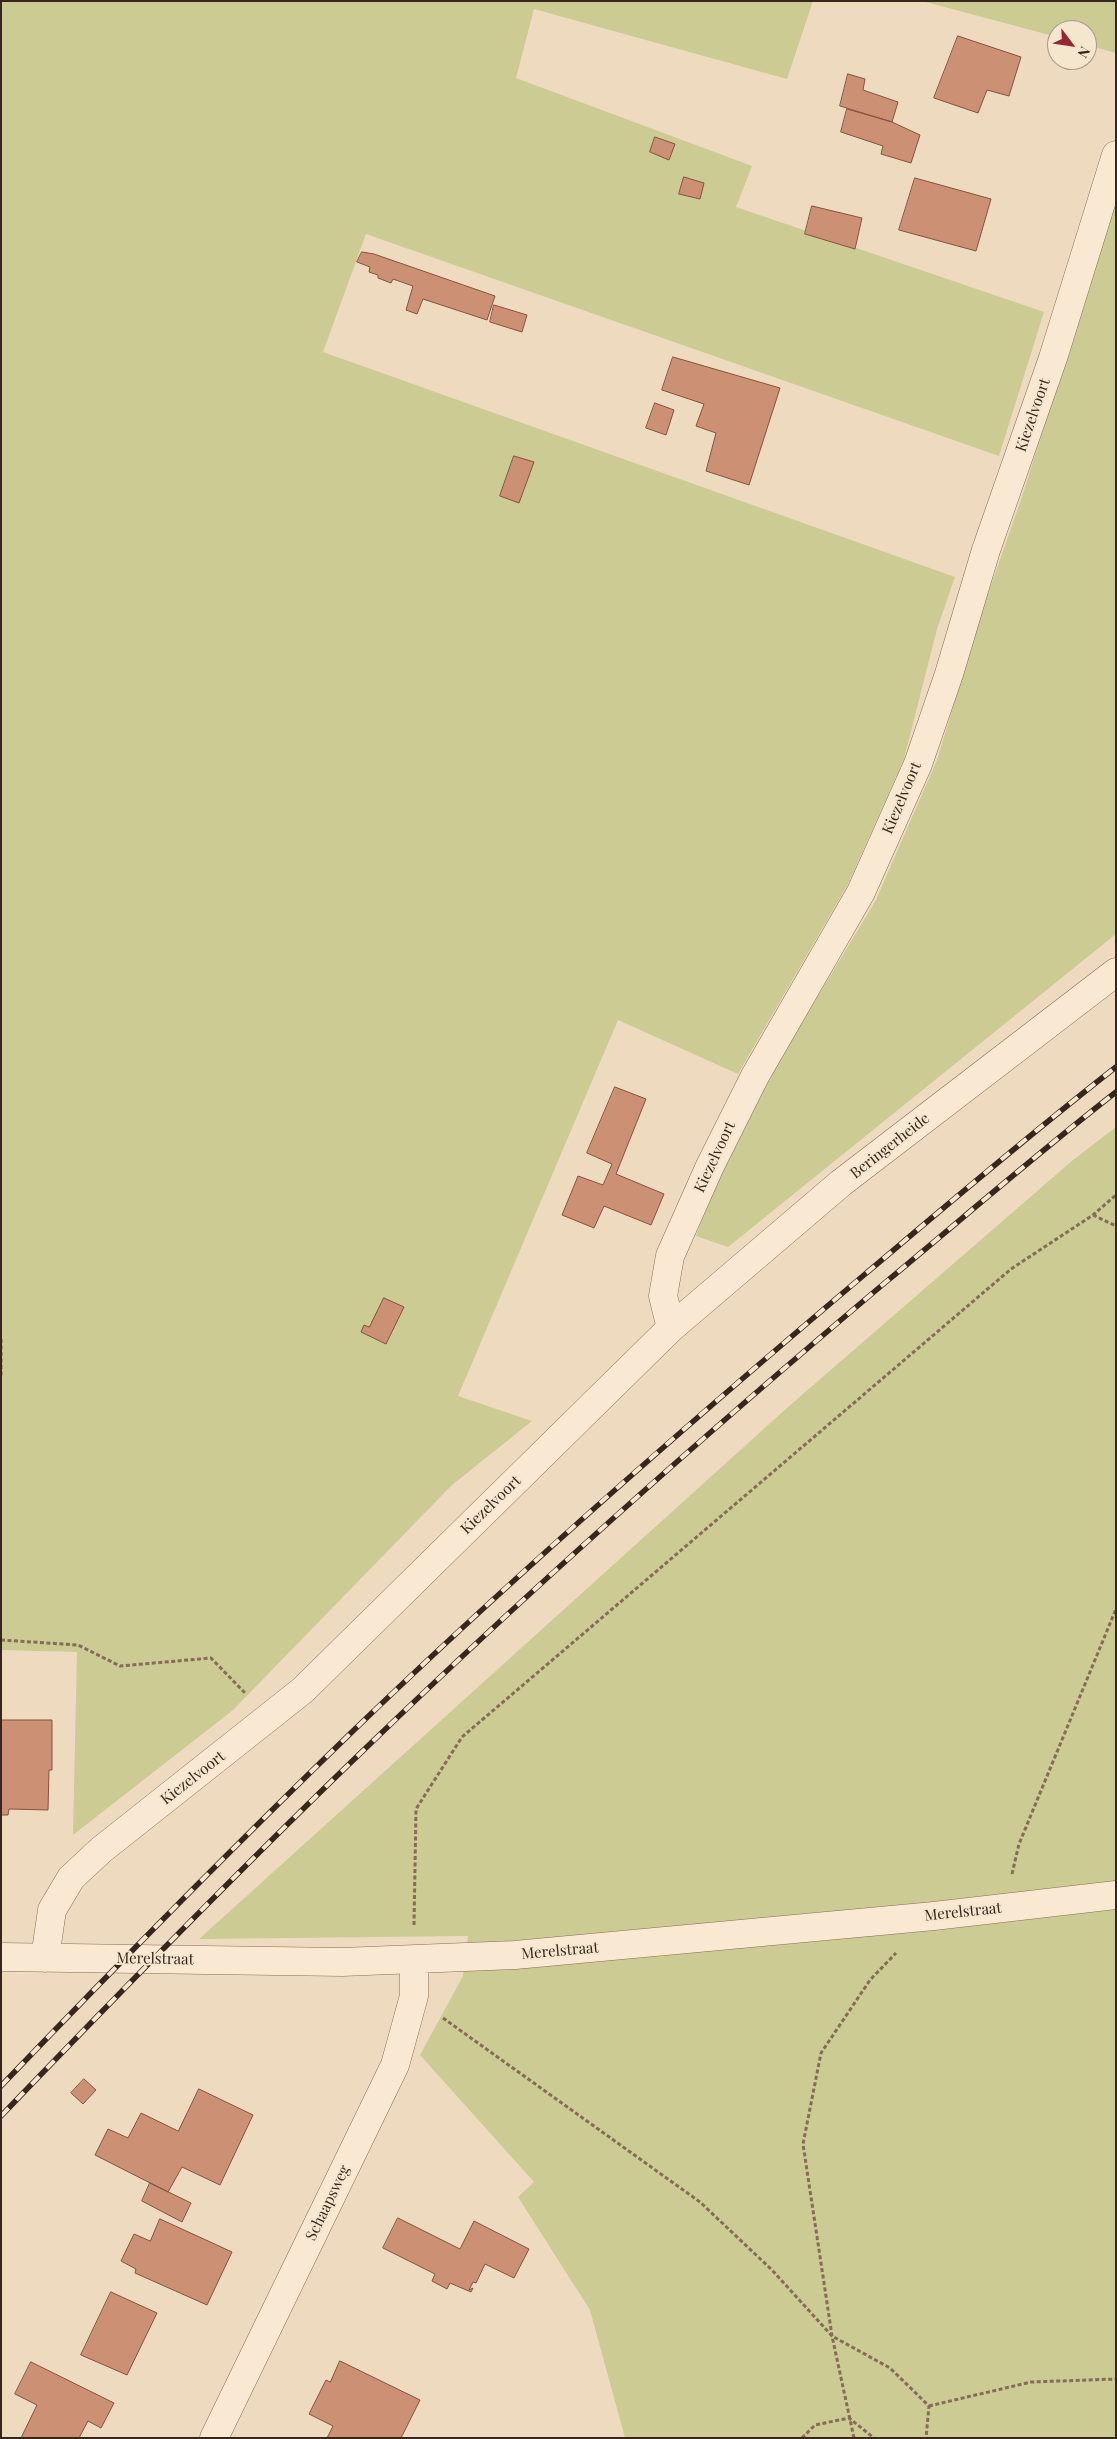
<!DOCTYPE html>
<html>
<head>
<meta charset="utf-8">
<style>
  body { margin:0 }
  #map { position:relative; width:1117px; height:2439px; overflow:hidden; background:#eedbbf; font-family:"Playfair Display",serif }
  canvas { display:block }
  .frame { position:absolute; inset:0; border:2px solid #36261c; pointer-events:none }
  .north { position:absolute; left:1047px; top:20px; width:50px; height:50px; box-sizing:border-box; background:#f5e6ce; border:1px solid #a99987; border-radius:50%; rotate:121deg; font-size:14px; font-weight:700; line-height:20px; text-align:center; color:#36261c }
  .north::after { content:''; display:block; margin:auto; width:18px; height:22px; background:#952734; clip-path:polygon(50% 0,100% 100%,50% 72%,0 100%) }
</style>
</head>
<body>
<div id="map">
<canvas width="1117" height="2439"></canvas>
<div class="frame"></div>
<div class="north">N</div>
</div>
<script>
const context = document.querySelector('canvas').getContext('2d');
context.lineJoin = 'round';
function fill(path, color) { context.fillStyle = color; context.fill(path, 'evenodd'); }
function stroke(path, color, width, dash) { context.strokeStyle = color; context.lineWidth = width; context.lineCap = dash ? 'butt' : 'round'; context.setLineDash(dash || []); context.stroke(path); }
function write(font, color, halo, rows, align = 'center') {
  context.font = font + ' "Playfair Display",serif'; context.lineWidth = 4; context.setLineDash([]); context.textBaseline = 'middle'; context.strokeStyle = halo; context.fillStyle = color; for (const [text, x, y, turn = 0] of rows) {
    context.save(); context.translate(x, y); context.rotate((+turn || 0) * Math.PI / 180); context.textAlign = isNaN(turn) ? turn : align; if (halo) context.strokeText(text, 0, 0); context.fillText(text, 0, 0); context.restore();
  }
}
const green = new Path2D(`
  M1 1H813L787 79 534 9 516 78 752 166 736 207 1044 312 999 456 366 234 323 352 955 577 937 629 904 759 848 884 738 1074 618 1020 458 1396 532 1421 452 1485 233 1710 73 1835 77 1652 1 1650Z
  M922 1H1116V53L1087 45V30H1057V37Z
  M1116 194V934L728 1247 696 1236 709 1201 762 1089 876 900 937 760 984 605 1022 497Z
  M1116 1127V2438H625L590 2310 518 2197 534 2182 420 2055 463 1976 468 1936 199 1939 788 1407 1073 1160Z`);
const building = new Path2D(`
  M958 36 1021 57 1009 96 987 90 978 113 934 98Z
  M848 74 865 79 863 90 898 102 892 122 840 106Z
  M847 109 892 122 920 135 911 163 881 154 883 146 841 132Z
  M655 137 675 144 669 160 650 152Z
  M684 177 704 183 700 199 679 194Z
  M915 178 991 199 976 251 899 230Z
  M812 206 862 218 855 249 805 234Z
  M362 252 374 254 495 296 487 320 423 299 417 314 406 310 413 286 393 279 391 283 378 278V275L369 272 370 267 357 262Z
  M494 305 527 315 522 332 490 322Z
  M673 357 780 388 749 485 706 471 716 433 696 426 704 404 662 390Z
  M655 403 674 410 666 435 646 428Z
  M514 456 534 462 519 503 500 496Z
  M615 1087 646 1099 616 1174 664 1194 651 1225 604 1206 594 1228 562 1215 578 1176 603 1185 612 1164 587 1153Z
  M384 1298 404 1307 386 1344 361 1332 364 1325 369 1327Z
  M1 1720H52V1770H49L48 1810 9 1809 8 1815H1Z
  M84 2079 96 2090 83 2104 71 2093Z
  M199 2089 253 2115 220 2185 182 2167 168 2192 95 2155 108 2129 128 2138 141 2113 178 2131Z
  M150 2183 191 2203 182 2222 142 2201Z
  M398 2218 460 2249 474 2221 529 2249 514 2278 485 2264 476 2283 473 2282 469 2290 473 2288 471 2292 450 2283 447 2289 432 2281 435 2274 383 2248Z
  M160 2219 232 2252 207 2305 135 2273 136 2269 121 2261 134 2234 150 2241Z
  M111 2292 157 2313 127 2375 81 2355Z
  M340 2361 420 2400 401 2438H327L333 2426 309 2414 326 2380 330 2382Z
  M31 2362 114 2403 101 2428 88 2421 79 2438H21L37 2405 15 2394Z`);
const path = new Path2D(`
  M1093 1215 1116 1226
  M1 1339V1377
  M1 1640 78 1645 120 1666 211 1658 245 1693
  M1012 1874 1019 1844 1116 1609
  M414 1925 416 1809 462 1737 1011 1269 1093 1215 1116 1195
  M443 2018 700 2202 772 2270 832 2336 890 2368 929 2406 926 2438
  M929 2406 1031 2382 1116 2379
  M802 2438 815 2425 849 2418 874 2438
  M854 2438 832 2336 803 2144 821 2053 870 1980 896 1953`);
const minor = new Path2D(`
  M671 1328 663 1296 670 1256 710 1166 755 1076 861 892 918 764 949 674 986 550 1053 358 1116 155
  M1 1957 342 1962 515 1955 934 1916 1116 1895
  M45 1958 52 1910 71 1878 101 1850 303 1690 671 1328 841 1183 1116 972
  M214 2438 395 2065 414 1996V1961`);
const rail = new Path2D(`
  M1 2086C117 1965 234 1846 354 1730 518 1572 690 1422 864 1275 947 1205 1030 1134 1116 1067
  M1 2116C122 1990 245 1864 371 1743 537 1583 710 1430 887 1281 963 1218 1038 1153 1116 1092`);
const streetNames = [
  ["Kiezelvoort",1033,415,-71],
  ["Kiezelvoort",902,798,-67],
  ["Beringerheide",890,1146,-38],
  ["Kiezelvoort",715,1157,-65],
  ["Kiezelvoort",491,1505,-44],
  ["Kiezelvoort",193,1778,-38],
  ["Merelstraat",963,1912,-6],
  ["Merelstraat",560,1951,-5],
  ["Merelstraat",155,1959,1],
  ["Schaapsweg",328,2203,-64]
];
fill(green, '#cbcb93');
fill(building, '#cc9074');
stroke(building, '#85523d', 1);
stroke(minor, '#866b57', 29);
stroke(path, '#866b57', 3, [4, 2.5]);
stroke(minor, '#f9e9d2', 28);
stroke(rail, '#36261c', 5.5);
stroke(rail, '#f5e6ce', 4, [11]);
write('15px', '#36261c', '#f5e6ce', streetNames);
</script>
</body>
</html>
